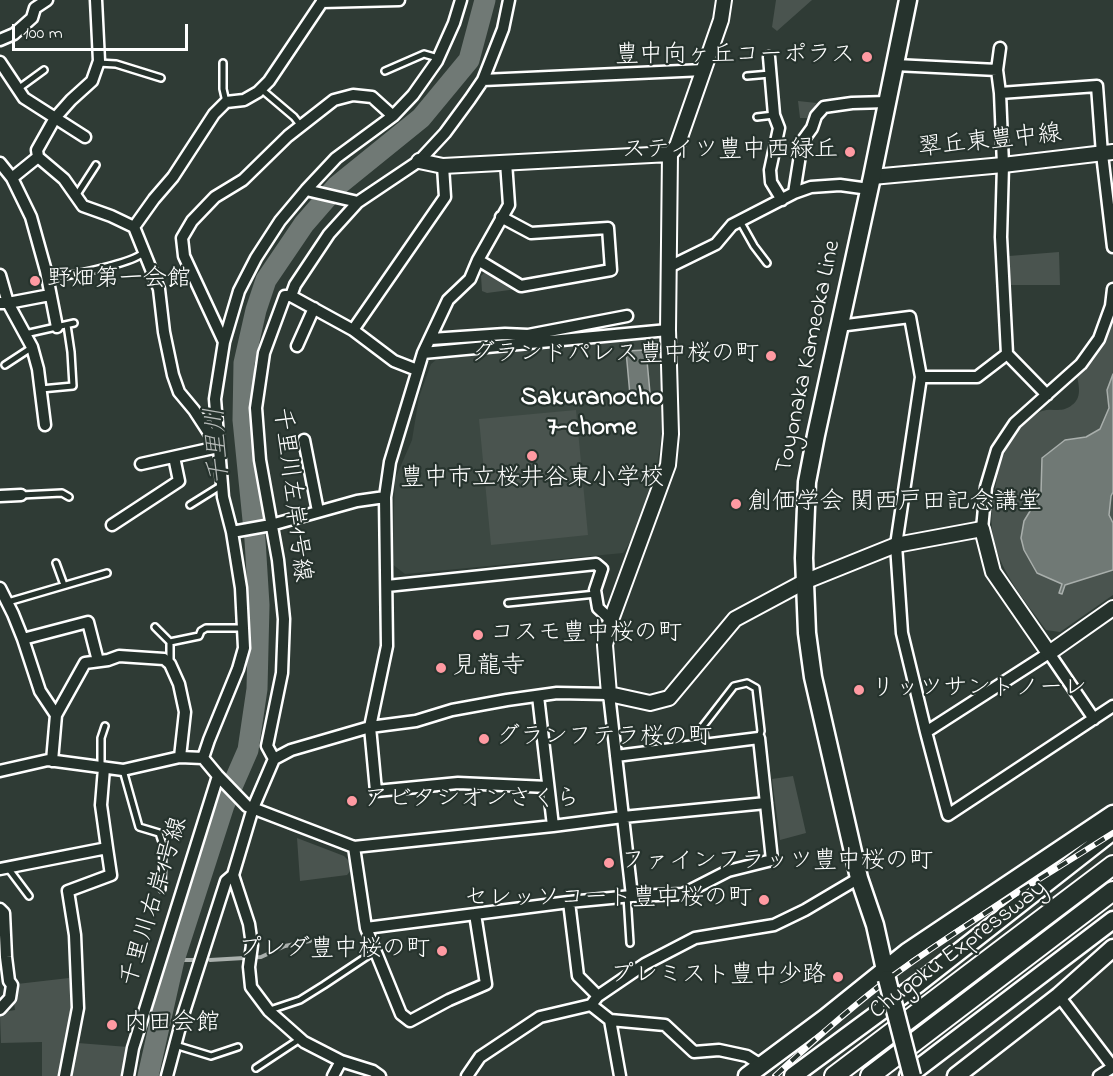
<!DOCTYPE html>
<html>
<head>
<meta charset="utf-8">
<style>
  body { margin:0 }
  #map { position:relative; width:1113px; height:1076px; overflow:hidden; background:#2f3b35; font-family:"Indie Flower",sans-serif }
  canvas { display:block }
  .scale { position:absolute; left:12px; top:24px; width:176px; height:27px; box-sizing:border-box; border:3px solid #fff; border-top:0; padding-left:8px; font-size:18px; line-height:21px; white-space:nowrap; color:#fff; -webkit-text-stroke:4px #26332d; paint-order:stroke }
</style>
</head>
<body>
<div id="map">
<canvas width="1113" height="1076"></canvas>
<div class="scale">100 m</div>
</div>
<script>
const context = document.querySelector('canvas').getContext('2d');
context.lineJoin = 'round';
function fill(path, color) { context.fillStyle = color; context.fill(path, 'evenodd'); }
function stroke(path, color, width, dash) { context.strokeStyle = color; context.lineWidth = width; context.lineCap = dash ? 'butt' : 'round'; context.setLineDash(dash || []); context.stroke(path); }
function write(font, color, halo, rows, align = 'center') {
  context.font = font + ' "Indie Flower","Klee One",sans-serif'; context.lineWidth = 4.5; context.setLineDash([]); context.textBaseline = 'middle'; context.strokeStyle = halo; context.fillStyle = color; for (const [text, x, y, turn = 0] of rows) {
    context.save(); context.translate(x, y); context.rotate((+turn || 0) * Math.PI / 180); context.textAlign = isNaN(turn) ? turn : align; if (halo) context.strokeText(text, 0, 0); context.fillText(text, 0, 0); context.restore();
  }
}
const built = new Path2D(`
  M656 338 661 345 662 433 656 471 635 535 623 553 405 574 392 564 395 479 412 440 419 397 431 364 437 359Z`);
const green = new Path2D(`
  M776 0H812L777 31 772 27Z
  M798 101 817 103 815 105 818 107 812 118H800Z
  M1059 252 1060 285H1010L1009 256Z
  M487 271 517 289 487 293 482 291 481 276 485 272Z
  M1113 316V595L1060 632 1046 630C1024 599 996 568 992 529 990 512 994 495 997 478 1001 459 1009 438 1023 425 1028 421 1036 413 1042 411 1053 407 1061 414 1072 405 1082 398 1079 386 1077 376 1095 357 1107 342 1113 316Z
  M576 410 588 535 491 545 479 419Z
  M793 776 806 833 780 840 772 779Z
  M297 838 344 856 351 863 352 869 347 875 300 881Z
  M69 978 72 1003 60 1076H42V1042L1 1043 0 1015 4 1012 15 1010 13 996 17 984Z
  M78 1043 128 1047 123 1076H71Z`);
const water = new Path2D(`
  M646 350 650 393 630 395 626 351Z
  M1113 374V492L1111 496 1109 515 1113 523V570L1065 585 1062 594 1059 593 1062 584 1037 573 1024 550 1021 538 1024 521 1041 493 1042 458 1065 440 1086 437 1100 429 1109 408 1107 390Z`);
const stream = new Path2D(`
  M174 960H196
  M210 960 261 957 285 946 310 941`);
const river = new Path2D(`
  M148 1076 174 960 224 805 248 750 257 689 259 605 255 540 243 420 244 363 256 310 266 280 304 224 337 186 421 118 469 60 485 0`);
const lane = new Path2D(`
  M98 63 116 64 161 78
  M223 63V89L226 102
  M385 71 424 54 438 58
  M747 76 770 74
  M18 89 44 70
  M261 89 294 117 301 126
  M757 117 774 115
  M76 196 96 165
  M740 221 754 246 767 263
  M47 280C68 275 129 265 143 253
  M25 334 74 323
  M5 365 31 348
  M41 389 73 386 71 352 67 325
  M21 495 62 493 69 497
  M190 505 222 485
  M56 563 64 585
  M8 602 107 573
  M508 603 596 594
  M155 627 170 642V663
  M170 642 199 636 201 631 206 628H243
  M706 745 703 726 734 686 747 683 756 688 761 731 759 738
  M101 768V738L105 726
  M123 770 139 827 159 833 163 845 162 889
  M8 868 29 896
  M627 896 630 943
  M270 1010 300 1000 324 985 375 951
  M175 1045 211 1056 238 1047
  M256 1068 300 1039`);
const street = new Path2D(`
  M322 0V2L399 0
  M0 40 14 34 32 18 35 8 47 0
  M1000 48 997 70 1000 93 1003 165 1001 237 1007 354 1047 395
  M769 57 774 115 779 128 770 170 771 182 782 200
  M0 62 24 98 85 137
  M895 65 997 70
  M483 80 704 70
  M1000 93 1097 86 1102 154 1113 247
  M38 157 64 179 83 206 111 216 134 227 159 289 164 332 173 375 179 392 194 410 218 447 141 464
  M506 162 509 205 478 260 470 279 448 300 423 353 390 462 385 497 387 646 370 727 376 791 458 783 548 787
  M0 163 12 178 31 217 46 271 57 327
  M12 178 38 157 37 150 55 118 71 100 92 81 99 61 96 0
  M306 190 358 202
  M794 193 801 149 804 139 812 128 816 116 824 107 852 103 887 102
  M134 227 154 199 173 177 214 114 226 102 244 100 258 92 269 81 322 2
  M478 260 521 286 611 270 608 228 531 233 501 217
  M669 267 716 244 732 225 794 193 811 187 840 185 869 189
  M0 275 8 303 32 347 38 369 45 425
  M291 296 353 330 394 361 417 370
  M0 303H8L50 295
  M839 326 910 317 921 377 896 545 902 633 926 732 948 815 1113 706
  M353 330 445 197 443 166
  M431 339 505 334 528 335 627 316
  M224 342 184 256 182 238 192 221 215 197 243 180 288 136 334 100 353 95 372 97 393 116
  M297 346 314 308
  M423 353 668 330
  M921 377H977L1007 354
  M304 440 318 511
  M0 496 21 495
  M112 525 179 481 174 457
  M982 529 986 487 997 450 1015 423 1081 364 1099 339 1111 306 1113 289
  M232 532 271 525 357 501 385 497
  M387 586 596 564 602 569 595 590 598 608 611 620
  M0 588 13 614 23 639 40 691 56 715 52 761
  M23 639 88 622 98 661
  M538 696 553 826
  M56 715 85 663 108 660 119 656 164 659 170 664 179 684 185 712 180 757
  M926 732 1049 653 1094 719
  M203 758 209 740 238 669 244 648 241 588 232 532 223 497 215 399 224 342 239 291 256 258 280 221 306 190 336 158 393 116 413 95 437 61 454 23 461 0
  M274 759 267 746 282 673 284 619 278 560 260 460 256 408 264 353 285 296H291L295 285 329 234 358 202 419 161 445 133 470 99 483 80 503 29 509 0
  M0 771 48 760 123 770 180 757 203 758 218 776 247 806 354 847 553 826 623 817 766 803
  M354 847 366 928 401 1014 410 1021 449 1000 486 984 475 914
  M0 869 107 848 101 805 104 768
  M233 875 249 924 252 945 249 967 251 987 269 1011 304 1042 341 1061 373 1071 380 1076
  M569 902 578 976 598 996
  M0 909 4 913 6 957 9 981 12 985 10 998 0 1009
  M366 928 569 902 632 896 683 894 728 871 772 860 759 738 616 756
  M1059 996 1113 1067
  M591 1005 610 1020 665 1025 694 1052 719 1050 747 1056 761 1065
  M610 1020 620 1076
  M65 1076 78 1008 75 935 68 891 111 875 107 848
  M128 1076 133 1048 218 776
  M167 1076 184 1012 226 881 233 875 253 808 274 759 291 750 370 727 416 721 452 710 507 700 557 693 609 694 632 896
  M333 1076 341 1061
  M467 1076 480 1057 540 1017 591 1005 598 996 645 964 695 938 774 925 805 910 859 878
  M1099 1076 1113 1067`);
const secondary = new Path2D(`
  M670 154 668 330 671 434 668 465 611 620 605 645 609 694 650 703 669 698 735 619 804 582 896 545 982 529 993 572 1049 653 1113 608
  M419 161 443 166 670 154 677 146 721 20 724 0
  M872 177 1003 165 1113 152`);
const primary = new Path2D(`
  M887 979 875 925 859 878 813 677 807 633 804 558 807 482 816 435 872 177 908 0
  M747 1076 825 1018 907 952 1113 814
  M793 1076 919 983 1113 831
  M908 1076 1113 920
  M956 1076 1059 996 1113 948`);
const highway = new Path2D(`
  M834 1076 1113 865
  M870 1076 1113 891`);
const rail = new Path2D(`
  M775 1076C813 1041 852 1006 894 975 964 924 1039 880 1113 833`);
const primaryBridge = new Path2D(`
  M887 979 912 1076`);
const markers = [
  [867,57,6,"#ff9aa2"],
  [850,152,6,"#ff9aa2"],
  [35,281,6,"#ff9aa2"],
  [771,356,6,"#ff9aa2"],
  [532,456,6,"#ff9aa2"],
  [736,504,6,"#ff9aa2"],
  [478,635,6,"#ff9aa2"],
  [441,668,6,"#ff9aa2"],
  [859,690,6,"#ff9aa2"],
  [484,739,6,"#ff9aa2"],
  [352,801,6,"#ff9aa2"],
  [609,863,6,"#ff9aa2"],
  [764,900,6,"#ff9aa2"],
  [442,951,6,"#ff9aa2"],
  [838,977,6,"#ff9aa2"],
  [112,1025,6,"#ff9aa2"]
];
const poiNames = [
  ["豊中向ヶ丘コーポラス",855,57,"right"],
  ["ステイツ豊中西緑丘",838,152,"right"],
  ["野畑第一会館",47,281],
  ["グランドパレス豊中桜の町",759,356,"right"],
  ["豊中市立桜井谷東小学校",532,480,"center"],
  ["創価学会 関西戸田記念講堂",748,504],
  ["コスモ豊中桜の町",490,635],
  ["見龍寺",453,668],
  ["リッツサントノーレ",871,690],
  ["グランフテラ桜の町",496,739],
  ["アビタシオンさくら",364,801],
  ["ファインフラッツ豊中桜の町",621,863],
  ["セレッソコート豊中桜の町",752,900,"right"],
  ["プレダ豊中桜の町",430,951,"right"],
  ["プレミスト豊中少路",826,977,"right"],
  ["内田会館",124,1025]
];
const streetNames = [
  ["翠丘東豊中線",990,143,-6],
  ["Toyonaka Kameoka Line",810,357,-78],
  ["千里川左岸1号線",290,495,83],
  ["千里川右岸1号線",156,902,-73],
  ["Chugoku Expressway",959,951,-37]
];
const neighbourhoodNames = [
  ["Sakuranocho",592,400],
  ["7-chome",592,430]
];
const waterNames = [
  ["千里川",220,446,-94]
];
fill(built, '#3c4842');
fill(green, '#4a544f');
fill(water, '#707975');
stroke(water, '#a9afac', 1.5);
stroke(stream, '#a9afac', 4);
stroke(river, '#707975', 21);
stroke(lane, '#fff', 10);
stroke(street, '#fff', 15);
stroke(secondary, '#fff', 18);
stroke(primary, '#fff', 21);
stroke(highway, '#fff', 22);
stroke(lane, '#26332d', 5);
stroke(street, '#26332d', 10);
stroke(secondary, '#26332d', 14);
stroke(primary, '#26332d', 16);
stroke(highway, '#26332d', 18);
stroke(rail, '#fff', 6);
stroke(rail, '#26332d', 4, [11]);
stroke(primaryBridge, '#fff', 21, []);
stroke(primaryBridge, '#26332d', 16);
for (const [x, y, r, color] of markers) { const dot = new Path2D(); dot.arc(x, y, r, 0, 2 * Math.PI); context.fillStyle = color; context.fill(dot); stroke(dot, '#26332d', 2); }
write('24px', '#fff', '#26332d', poiNames, 'left');
write('24px', '#fff', '#26332d', streetNames);
write('bold 26px', '#fff', '#26332d', neighbourhoodNames);
write('italic 26px', '#b8bcba', '#26332d', waterNames);
</script>
</body>
</html>
